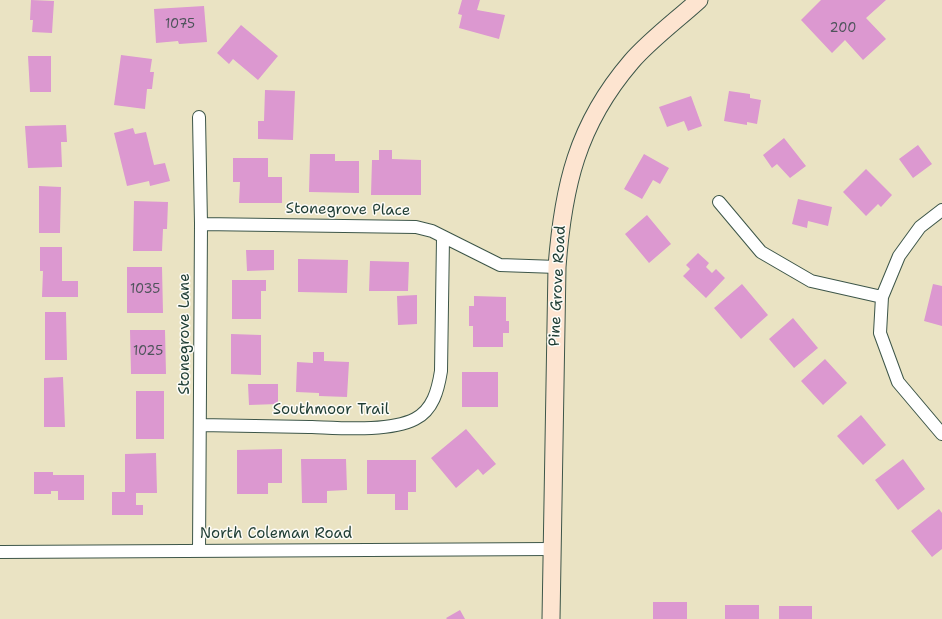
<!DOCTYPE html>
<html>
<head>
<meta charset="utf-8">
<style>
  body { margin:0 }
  canvas { display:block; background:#eae3c3 }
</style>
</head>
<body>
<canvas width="942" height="619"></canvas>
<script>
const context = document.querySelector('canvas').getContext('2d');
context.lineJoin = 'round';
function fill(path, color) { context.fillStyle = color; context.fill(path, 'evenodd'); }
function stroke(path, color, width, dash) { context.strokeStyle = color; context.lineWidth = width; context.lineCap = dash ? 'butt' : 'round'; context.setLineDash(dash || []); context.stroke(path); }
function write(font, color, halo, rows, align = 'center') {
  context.font = font + ' "Shantell Sans",sans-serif'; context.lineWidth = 3; context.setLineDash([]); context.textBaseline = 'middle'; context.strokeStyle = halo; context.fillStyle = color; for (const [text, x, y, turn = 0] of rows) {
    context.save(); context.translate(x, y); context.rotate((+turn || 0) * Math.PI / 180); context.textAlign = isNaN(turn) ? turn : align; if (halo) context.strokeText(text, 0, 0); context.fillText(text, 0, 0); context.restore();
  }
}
const building = new Path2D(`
  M31 0 54 1 52 33 32 32 33 20H30Z
  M462 0H480L477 10 505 15 499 39 459 28 462 15 458 14Z
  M821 0H886L866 18 886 39 863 60 845 40 832 53 801 20Z
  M204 6 207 42 179 44 178 41 156 43 154 9Z
  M241 25 278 56 258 80 233 59 229 64 217 53Z
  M121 55 152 59 150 72H154L152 89H147L145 109 114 105Z
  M28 56H51V92H30Z
  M265 90 295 91 293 140 258 139V121H264Z
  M729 91 750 94V98L761 100 757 124 747 122V125L724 121Z
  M691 96 702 126 688 131 684 121 667 127 659 107Z
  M66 125 67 142H61L62 167 28 168 25 126Z
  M133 128 135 134 146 132 154 165 165 163 170 181 150 186 149 181 127 186 114 133Z
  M784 138 806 166 790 178 777 164 772 168 763 155Z
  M918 145 932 164 913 178 899 159Z
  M379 150H392V159L421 160V195H371L372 160H379Z
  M310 154H335V161H359V193L309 192Z
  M644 154 669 168 660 184 653 180 642 199 624 189Z
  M233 158H268V177H282V203H239L240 182H233Z
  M866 169 892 195 881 207 878 204 866 216 843 192Z
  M39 186 61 187 60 233H39Z
  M798 199 832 207 828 226 808 221 807 228 792 224Z
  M134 201 168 202 167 229H163L162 251H133Z
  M647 215 671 244 649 263 625 234Z
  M40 247H62V281H78V297H42L43 271H40Z
  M246 250H274V270L247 271Z
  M698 253 709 263 706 267 712 273 716 269 725 278 706 298 683 276 690 269 686 265Z
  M298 259 348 260 347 293 298 292Z
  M370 261 409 262 408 291H369Z
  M127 267H162L163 313H127Z
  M232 280H266V291H261V319H232Z
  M742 284 768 315 741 339 714 308Z
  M933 284 942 286V326L924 321Z
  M417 295V324L398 325 397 296Z
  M474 296 506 297V321H509V333H503V347H473V326H469V306H474Z
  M45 312H66L67 360H45Z
  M793 318 818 348 794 368 769 339Z
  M130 330H165L166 374H131Z
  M231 334 261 335V375L231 374Z
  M313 352H324V361L349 362 347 397 319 396V393L296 392 297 362 313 363Z
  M825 359 847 383 823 405 801 381Z
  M462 372H498V407H462Z
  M63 377 65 427H44V378Z
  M248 384H278V404L249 405Z
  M136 391H164V439H136Z
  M861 415 886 445 863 465 837 436Z
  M466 429 496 464 483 475 478 469 456 488 431 458Z
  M282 449V483H268V494H237V450Z
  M156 453 157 493H136V505H143V515H112V492H125V454Z
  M301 459H346L347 490 327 491V503H302Z
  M903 459 925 489 898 510 875 480Z
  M367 460H416V492H408V510H395V494H367Z
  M34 472H53V475H84V500H58V491H51V494H34Z
  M939 509 942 513V549L932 557 911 531Z
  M653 602H687V619H653Z
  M725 605H759V619H725Z
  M779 606H812V619H779Z
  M460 610 465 619H447L446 618Z`);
const street = new Path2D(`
  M719 202 761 252 811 281 882 297
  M942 210 920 227 899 256 882 297 880 333 898 382 942 434
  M201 224 416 227 432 231 500 265 557 267
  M200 425C238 426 275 426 312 427 341 428 389 432 415 419 433 410 438 390 441 371L443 238
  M199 551 201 224 199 117
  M0 552 552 549`);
const secondary = new Path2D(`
  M551 619 557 267C563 187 577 125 631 62 650 40 677 20 699 0`);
const numberNames = [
  ["1075",180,25],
  ["200",843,29],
  ["1035",145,290],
  ["1025",148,352]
];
const streetNames = [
  ["Stonegrove Place",348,210,1],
  ["Pine Grove Road",558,286,-87],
  ["Stonegrove Lane",185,334,-90],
  ["Southmoor Trail",331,410],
  ["North Coleman Road",276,534]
];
fill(building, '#dc98d0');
stroke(street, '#3d5649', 14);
stroke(secondary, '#3d5649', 19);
stroke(street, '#fff', 12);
stroke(secondary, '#fde4d0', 17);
write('13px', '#4e545b', null, numberNames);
write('15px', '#1f3d34', '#fdfcf7', streetNames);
</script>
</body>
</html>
